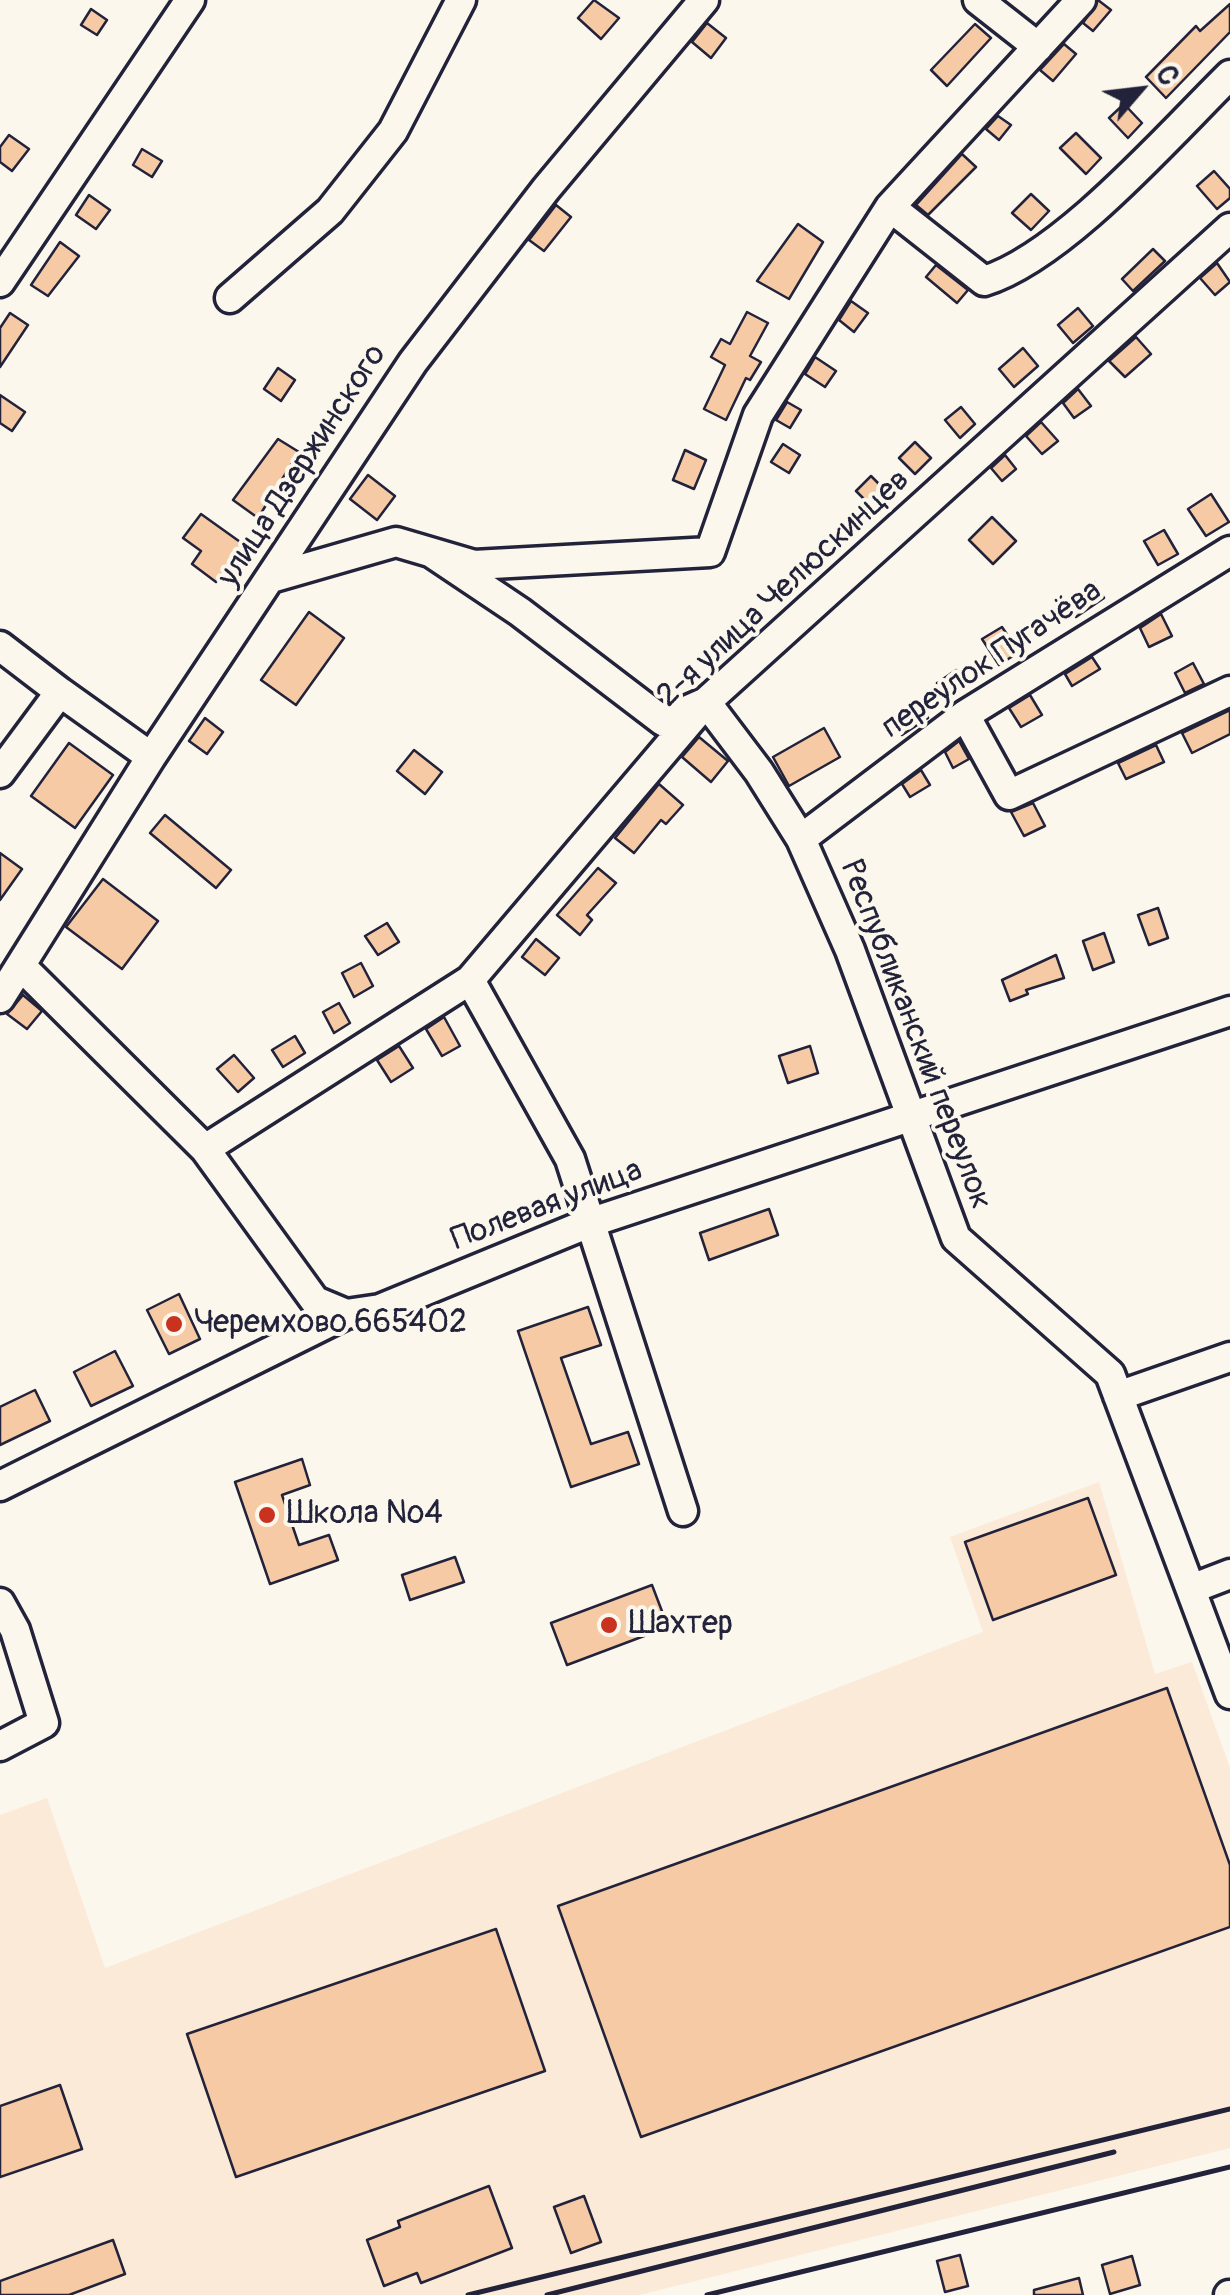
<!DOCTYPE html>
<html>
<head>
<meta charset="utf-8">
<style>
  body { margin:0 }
  #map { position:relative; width:1230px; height:2295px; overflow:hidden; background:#fbf7ec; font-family:Pangolin,sans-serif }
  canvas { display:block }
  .north { position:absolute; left:1090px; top:40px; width:100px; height:100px; -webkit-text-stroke:8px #fbf7ec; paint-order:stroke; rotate:62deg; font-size:28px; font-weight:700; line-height:40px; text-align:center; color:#22223b }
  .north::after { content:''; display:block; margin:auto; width:35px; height:45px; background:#22223b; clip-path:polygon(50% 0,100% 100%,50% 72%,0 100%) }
</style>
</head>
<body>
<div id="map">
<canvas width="1230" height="2295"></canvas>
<div class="north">С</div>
</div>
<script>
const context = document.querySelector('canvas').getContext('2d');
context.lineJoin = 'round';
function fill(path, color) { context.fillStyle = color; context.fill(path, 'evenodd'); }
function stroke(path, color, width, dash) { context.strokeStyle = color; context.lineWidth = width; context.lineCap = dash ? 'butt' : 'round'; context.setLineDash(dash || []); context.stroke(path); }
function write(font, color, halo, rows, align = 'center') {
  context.font = font + ' Pangolin,sans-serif'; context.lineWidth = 8; context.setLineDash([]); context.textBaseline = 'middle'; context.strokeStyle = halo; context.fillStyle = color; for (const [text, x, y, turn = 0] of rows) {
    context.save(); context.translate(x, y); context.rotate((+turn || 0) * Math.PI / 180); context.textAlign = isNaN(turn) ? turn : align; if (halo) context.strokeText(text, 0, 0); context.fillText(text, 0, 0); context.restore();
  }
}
const built = new Path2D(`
  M1099 1482 1155 1674 1192 1662 1230 1768V2148L639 2295H0V1815L47 1798 105 1968 983 1632 950 1537Z`);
const building = new Path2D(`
  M594 0 619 18 601 39 578 18Z
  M1098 0 1111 10 1093 31 1083 23Z
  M1230 4V32L1166 98 1146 77 1196 26 1200 31Z
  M91 9 107 20 97 35 81 25Z
  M707 23 726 38 711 58 692 42Z
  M975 24 991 38 947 86 931 70Z
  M1064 44 1076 54 1053 81 1040 70Z
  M1124 104 1142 123 1128 138 1109 118Z
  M998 116 1011 125 999 140 986 129Z
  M1076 133 1101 158 1086 174 1060 148Z
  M9 135 29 149 12 171 0 162V147Z
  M142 149 162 161 152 177 133 165Z
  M962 154 976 167 928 215 916 205Z
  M1214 171 1230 189V198L1217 209 1197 186Z
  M1031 194 1049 211 1031 230 1012 213Z
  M89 195 110 210 96 229 76 215Z
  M556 205 571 217 544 251 529 240Z
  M798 224 823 242 789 299 757 281Z
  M60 242 79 256 48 296 31 285Z
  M1153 249 1165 261 1133 291 1122 279Z
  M1217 263 1230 282 1215 295 1200 278Z
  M936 265 968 290 957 303 926 277Z
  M851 301 868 313 854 332 839 320Z
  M1078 308 1093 326 1073 343 1058 325Z
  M747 312 768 323 750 356 761 362 750 380 746 378 726 420 704 409 725 365 711 357 721 339 730 344Z
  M10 313 28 325 0 367V328Z
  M1136 337 1151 354 1125 377 1109 361Z
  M1023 348 1038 366 1014 387 999 369Z
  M815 357 836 371 825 387 805 374Z
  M278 368 295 380 281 401 264 389Z
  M1078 389 1091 406 1074 418 1063 403Z
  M0 395 25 412 12 431 0 423Z
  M787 402 801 410 790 428 776 420Z
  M961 407 975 424 960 438 945 420Z
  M1041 422 1058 441 1042 454 1026 436Z
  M278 439 299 452 258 518 233 500Z
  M915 442 931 458 915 474 899 458Z
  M783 444 800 455 789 473 771 462Z
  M685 450 706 460 694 489 673 480Z
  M1005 455 1016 469 1002 481 991 468Z
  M368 475 395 496 377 520 350 499Z
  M871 476 893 498 878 513 856 491Z
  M1211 494 1229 522 1206 536 1188 509Z
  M201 514 243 544 216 582 192 564 201 551 183 538Z
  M992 517 1016 541 993 564 969 540Z
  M1164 530 1178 554 1158 565 1144 541Z
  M1094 582 1104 598 1076 617 1066 601Z
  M309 612 344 638 296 705 261 680Z
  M1161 614 1172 636 1149 647 1140 628Z
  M1002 627 1019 652 999 665 982 639Z
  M1092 657 1100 669 1072 686 1065 674Z
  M1193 663 1204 684 1185 693 1175 673Z
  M956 670 966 684 948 697 937 683Z
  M1030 695 1042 715 1021 727 1009 708Z
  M918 702 928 718 902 735 891 719Z
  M1230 710V734L1192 753 1182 733Z
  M205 718 223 732 207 754 189 741Z
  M824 728 840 757 789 786 773 757Z
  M699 737 728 761 711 782 682 757Z
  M959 741 969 759 953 768 945 752Z
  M69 743 113 775 75 828 31 796Z
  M1156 745 1164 762 1126 779 1118 763Z
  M414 750 442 772 425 794 397 771Z
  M921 770 930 785 910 797 902 784Z
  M659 784 683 805 666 824 661 820 634 853 615 838Z
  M1033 803 1045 826 1024 836 1011 812Z
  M165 815 231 870 216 888 150 833Z
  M0 853 22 869 0 900Z
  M598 868 616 883 587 915 592 920 580 935 557 915Z
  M103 879 158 921 122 969 66 927Z
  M1158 908 1168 938 1149 945 1138 915Z
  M387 923 399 942 378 955 365 936Z
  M1104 933 1114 962 1093 970 1083 941Z
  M536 939 559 958 545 975 522 957Z
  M1056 955 1064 978 1026 990 1028 994 1010 1001 1002 980Z
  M361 963 373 986 354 997 342 973Z
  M23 995 42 1011 27 1029 7 1014Z
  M339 1003 350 1023 334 1033 323 1012Z
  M444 1017 460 1046 442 1056 426 1029Z
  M295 1036 305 1053 283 1067 272 1050Z
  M399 1046 413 1068 391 1082 377 1060Z
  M810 1046 818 1073 788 1083 779 1056Z
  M234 1055 254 1078 238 1092 217 1069Z
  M769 1209 778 1235 709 1260 700 1233Z
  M179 1294 200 1339 169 1354 147 1310Z
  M588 1307 601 1345 561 1358 591 1444 628 1432 639 1464 571 1487 518 1331Z
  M115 1351 133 1386 91 1406 74 1372Z
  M35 1390 50 1421 0 1445V1407Z
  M302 1459 310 1485 282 1495 299 1545 329 1535 338 1560 270 1584 235 1482Z
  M1088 1498 1116 1575 993 1620 965 1542Z
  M455 1557 464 1582 410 1600 402 1575Z
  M652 1585 668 1627 567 1665 551 1623Z
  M1167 1688 1230 1865V1927L641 2137 558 1906Z
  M496 1929 545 2071 236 2177 187 2034Z
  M60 2085 82 2149 0 2177V2106Z
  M489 2186 512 2248 421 2283 417 2273 384 2286 367 2240 400 2227 398 2221Z
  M584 2196 601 2242 571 2253 554 2207Z
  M113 2240 125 2274 69 2295H0V2281Z
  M960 2255 968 2286 945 2292 937 2261Z
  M1132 2256 1140 2285 1110 2294 1102 2265Z
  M1079 2278 1083 2295H1034V2290Z`);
const minor = new Path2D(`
  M978 0 1038 47
  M890 207 984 281C1063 257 1169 135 1230 75
  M0 282 190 0
  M230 298 330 211 393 131 461 0
  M432 553 520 612 663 721 706 702 759 772 801 839 850 950 956 1238 1110 1374 1230 1694
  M271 578 396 542 474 565 710 552 758 415 890 207 1081 0
  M0 646 60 692 0 773
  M60 692 151 757
  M965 715 1009 795 1230 691
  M801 839 965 715 1230 551
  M21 966 205 1149 315 1301 346 1314 380 1309 589 1223 1230 1011
  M470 980 570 1159 683 1511
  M0 998 151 757 413 362 546 189 704 0
  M205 1149 470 980 706 702 1230 228
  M1118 1396 1230 1357
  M0 1486 346 1314
  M1191 1589 1230 1574
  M0 1603 15 1630 44 1723 0 1746
  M1229 2295H1230`);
const rail = new Path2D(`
  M468 2295 1230 2109
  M547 2295 1114 2152
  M707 2295 1230 2167`);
const markers = [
  [174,1324,10,"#c8321e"],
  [267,1515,10,"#c8321e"],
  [609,1625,10,"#c8321e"]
];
const streetNames = [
  ["улица Дзержинского",303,466,-57],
  ["2-я улица Челюскинцев",784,589,-43],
  ["переулок Пугачёва",992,660,-34],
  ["Республиканский переулок",915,1035,69],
  ["Полевая улица",547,1206,-21]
];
const poiNames = [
  ["Черемхово 665402",194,1324],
  ["Школа №4",287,1515],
  ["Шахтер",629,1625]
];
fill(built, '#faead7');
fill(building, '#f6caa5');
stroke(building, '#22223b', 2.5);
stroke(minor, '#22223b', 35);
stroke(minor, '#fbf7ec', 28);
stroke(rail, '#22223b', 5);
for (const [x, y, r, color] of markers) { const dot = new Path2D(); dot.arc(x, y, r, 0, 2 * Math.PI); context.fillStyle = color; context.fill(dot); stroke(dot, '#fbf7ec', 4); }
write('32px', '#22223b', '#fbf7ec', streetNames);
write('32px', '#22223b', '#fbf7ec', poiNames, 'left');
</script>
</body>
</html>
